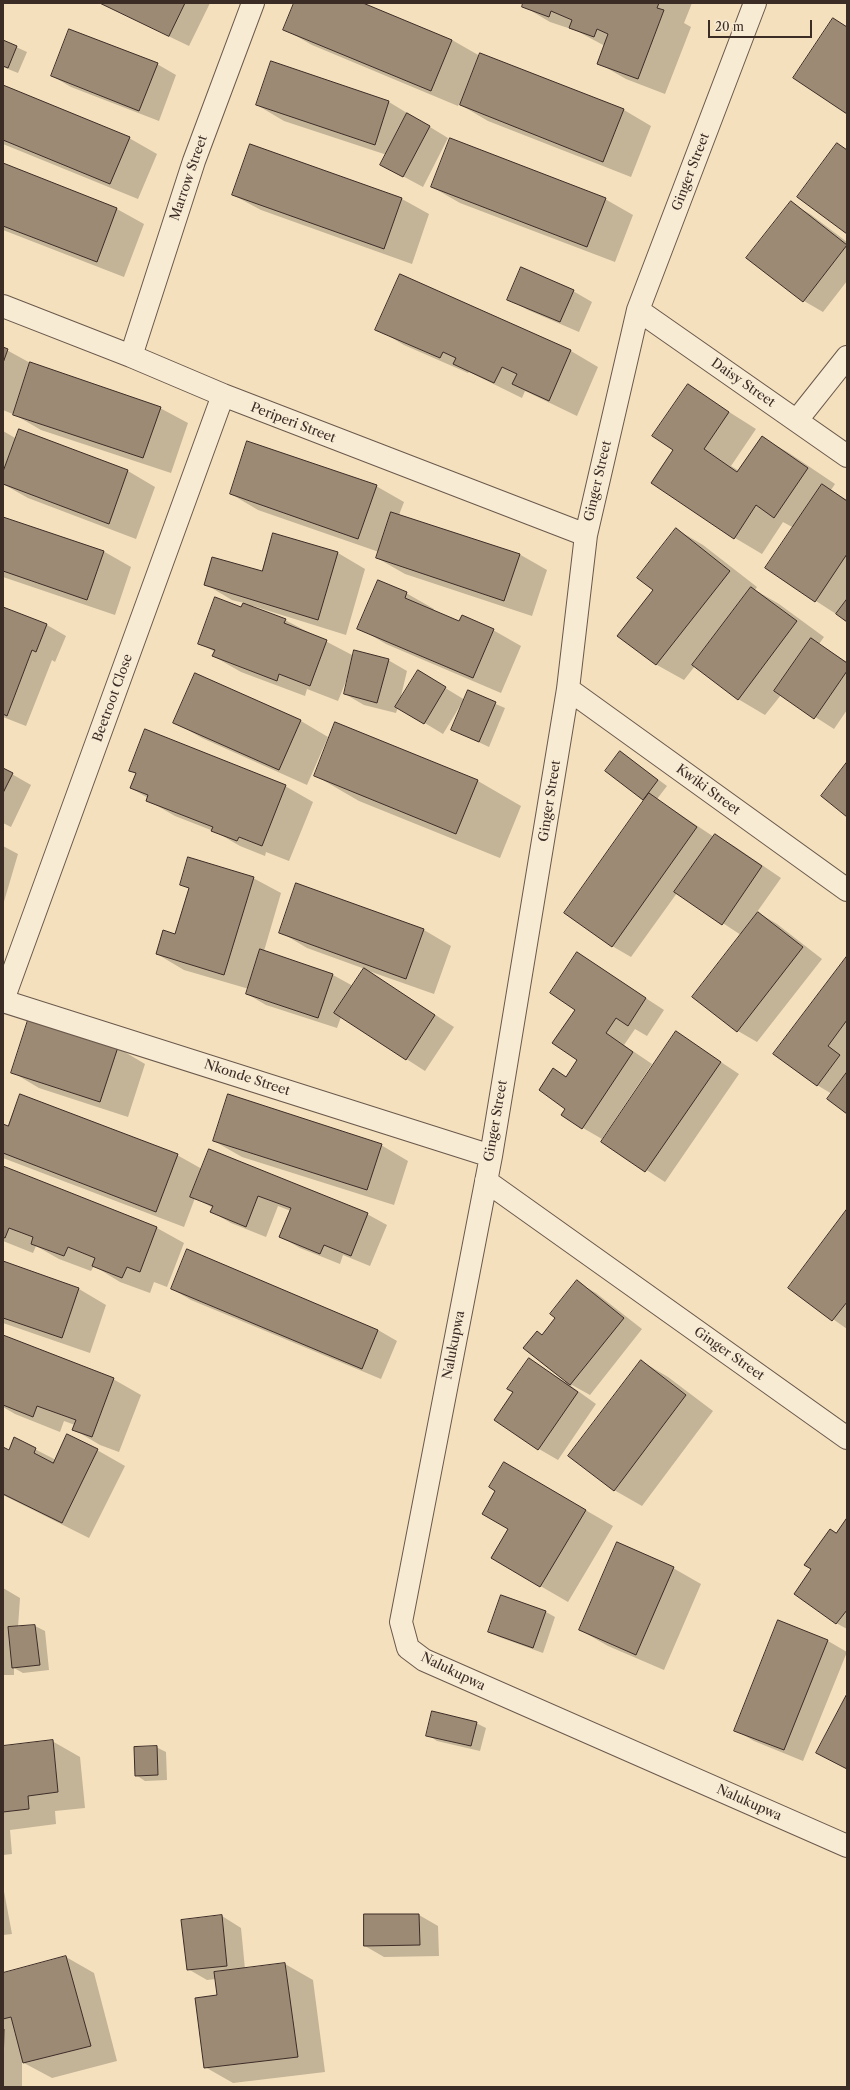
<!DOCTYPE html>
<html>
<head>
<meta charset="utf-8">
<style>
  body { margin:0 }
  #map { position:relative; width:850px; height:2090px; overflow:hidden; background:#f4e0bd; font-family:"Libre Caslon Text",serif }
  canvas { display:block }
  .frame { position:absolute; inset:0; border:4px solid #3c2c26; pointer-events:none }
  .scale { position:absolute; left:708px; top:20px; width:104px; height:18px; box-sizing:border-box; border:2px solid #3c2c26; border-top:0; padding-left:5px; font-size:12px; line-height:14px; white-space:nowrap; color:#3c2c26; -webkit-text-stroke:3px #f8ebd4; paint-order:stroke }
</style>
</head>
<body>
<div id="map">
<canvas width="850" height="2090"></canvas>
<div class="frame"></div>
<div class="scale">20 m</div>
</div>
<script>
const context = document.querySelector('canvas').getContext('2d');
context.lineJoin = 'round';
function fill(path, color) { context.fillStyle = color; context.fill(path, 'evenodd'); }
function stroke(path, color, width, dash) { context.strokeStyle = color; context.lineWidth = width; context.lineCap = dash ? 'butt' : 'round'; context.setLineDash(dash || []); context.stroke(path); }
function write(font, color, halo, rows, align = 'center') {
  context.font = font + ' "Libre Caslon Text",serif'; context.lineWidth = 3; context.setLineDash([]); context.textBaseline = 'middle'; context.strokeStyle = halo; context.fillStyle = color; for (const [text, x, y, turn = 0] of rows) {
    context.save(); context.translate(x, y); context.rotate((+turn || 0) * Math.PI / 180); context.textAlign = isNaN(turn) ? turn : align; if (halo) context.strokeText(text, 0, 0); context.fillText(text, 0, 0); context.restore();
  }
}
const shadow = new Path2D(`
  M99 3H210L189 46Z
  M295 3H361L452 40 480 56 481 54 624 110 651 126 631 177 488 121 459 104 458 106 312 45 284 29Z
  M522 3H692L684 23 691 27 665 94 626 79 598 63 605 46 577 31 550 22 523 6Z
  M3 41 27 52 18 73 3 67Z
  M271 63 389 102 448 138 423 187 382 165 387 155 284 121 257 105Z
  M157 64 176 75 159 121 71 87 52 76Z
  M3 86 129 138 157 154 138 199 3 144Z
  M251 145 402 199 429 214 412 264 261 210 233 195Z
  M3 164 117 209 144 224 124 277 3 230Z
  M432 187 605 199 633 215 615 262 460 203Z
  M791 203 810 214 847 242V281L823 312 804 301 748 257Z
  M400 276 571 351 598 367 577 416 525 391 522 398 469 372 468 373 404 345 377 329Z
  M573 291 592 302 579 332 528 310 509 299Z
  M3 348 34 365 160 408 188 423 171 473 41 430 15 415 3 410Z
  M688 386 756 429 731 466 739 471 762 437 789 453 835 484 831 490 847 500V621L816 601 794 528 783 522 762 554 735 538 652 482 674 450Z
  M3 431 17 439 20 431 128 471 155 487 136 539 28 498 3 484V475L6 468 3 470Z
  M376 486 404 502 399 515 519 554 547 570 532 616 405 574 377 558 379 552 258 510 231 494Z
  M3 518 103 551 131 567 115 615 3 577Z
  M676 529 703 545 757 587 755 590 779 604 824 637 819 644 847 662V710L834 729 781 695 765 715 738 699 695 666 684 680 657 665 619 636 655 590Z
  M274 534 338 553 365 569 346 635 253 606V608L285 620 354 656 388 660 407 671 400 700 437 683 465 700 468 692 505 708 489 747 453 730 463 701 443 734 398 707 396 713 364 705 345 694 350 671 338 701 307 689 305 696 241 672 213 656 215 652 199 643 241 608 244 603 232 600 205 584 263 573Z
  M406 593 434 609 433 611 460 622 493 630 521 646 501 693 386 644 359 628Z
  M3 608 47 625 66 636 55 662 52 660 26 726 3 717Z
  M195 674 301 721 328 737 307 785 202 738 174 722Z
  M336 724 478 781 521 806 500 858 359 801 316 776Z
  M621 752 667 786 657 799 714 837 715 835 734 846 781 878 757 912 777 924 822 959 757 1042 738 1031 693 997 741 935 677 893 631 957 612 946 645 800Z
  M3 769 31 785 11 827 3 823Z
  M130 770 285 786 313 802 289 861 266 852 265 856 240 846 216 832 175 816 147 800 148 798 131 788 137 774Z
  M3 846 18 854 3 905Z
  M253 878 281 893 264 951 333 975 353 986 365 969 307 948 280 932 297 884 424 930 451 946 434 994 366 970 454 1027 425 1071 341 1017 337 1028 266 1005 247 994 249 989 184 970 157 954 176 935 190 889 181 884Z
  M578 954 664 1010 647 1036 635 1029 624 1045 652 1064 602 1139 583 1128 567 1109 554 1069 567 1077 578 1060 576 1010Z
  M847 957 846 1058 847 1113 832 1094 817 1085Z
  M677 1033 739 1074 665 1182 602 1141Z
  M118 1048 145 1064 128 1117 39 1088 12 1072Z
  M3 1125 177 1155 202 1169 367 1214 387 1225 370 1266 343 1255 340 1264 300 1248 281 1237 291 1211 278 1206 266 1237 231 1223 212 1212 213 1208 195 1198 184 1227 3 1158Z
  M214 1141 381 1145 408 1161 394 1205 242 1157Z
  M3 1167 157 1228 184 1243 167 1287 154 1282 150 1293 120 1282 94 1266 91 1271 59 1259 36 1246 33 1253 3 1241Z
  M847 1210V1329L789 1288Z
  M3 1263 79 1289 106 1305 90 1353 3 1323Z
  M577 1282 596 1293 642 1329 590 1395 572 1385 571 1386 596 1404 558 1460 539 1449 514 1392 529 1359 565 1382 566 1381 557 1318Z
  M172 1289 378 1330 397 1341 381 1379 191 1300Z
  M3 1336 113 1379 141 1395 119 1452 100 1445 73 1429 75 1425 64 1421 60 1432 15 1414 3 1407Z
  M641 1361 668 1377 713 1411 642 1506 614 1490Z
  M15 1439 56 1460 97 1450 125 1466 89 1538 3 1495V1448L9 1451Z
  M504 1463 613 1526 568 1602 492 1558 509 1528 496 1490Z
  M847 1519V1629L836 1623 837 1534Z
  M673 1568 701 1584 664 1670 608 1646 580 1630Z
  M3 1588 20 1598 18 1627 35 1626 45 1631 49 1670 23 1673 14 1668V1675H3Z
  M546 1612 555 1617 543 1653 499 1637 489 1631Z
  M779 1622 828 1641 847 1652 803 1761 754 1741 735 1730Z
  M476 1723 486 1728 480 1751 437 1741 428 1735Z
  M52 1741 80 1757 85 1808 55 1811 56 1824 10 1830 12 1854 3 1855V1747Z
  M156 1747 166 1752 167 1780 145 1781 136 1775Z
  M3 1886 12 1934 3 1935Z
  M365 1915H419L438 1926 439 1956 384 1957 365 1946Z
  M222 1916 241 1928 245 1969 285 1964 313 1980 325 2072 233 2083 205 2067 218 1996 216 1979 207 1980 188 1969Z
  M66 1957 94 1973 117 2061 52 2078 24 2063 22 2058V2087H3V1974Z`);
const building = new Path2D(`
  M100 3H185L169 36Z
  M294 3H363L452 40 431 91 283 30Z
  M523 3H659L657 8 664 10 638 79 597 64 608 34 597 29 594 37 569 28 572 20 551 11 549 17 522 7Z
  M833 18 847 27V114L793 78Z
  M69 29 158 63 139 111 51 76Z
  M3 40 17 46 8 68 3 66Z
  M480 53 624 109 603 162 460 105Z
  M271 61 389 101 375 145 256 105Z
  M3 85 130 137 110 184 3 140Z
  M407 113 430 126 403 177 380 165Z
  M450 138 606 198 587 247 431 187Z
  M837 143 847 150V234L797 197Z
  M250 144 402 198 384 249 232 195Z
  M3 163 117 208 97 262 3 226Z
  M791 201 847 245 803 302 746 258Z
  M521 267 574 290 560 322 507 300Z
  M400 274 571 350 549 401 512 384 517 374 502 367 494 383 453 364 456 358 443 352 440 358 375 330Z
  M3 347 8 349 3 363Z
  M30 362 161 407 143 458 13 415Z
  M688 384 729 412 704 449 737 472 762 436 808 468 774 518 756 505 734 539 651 483 673 450 652 436Z
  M19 429 128 470 109 524 3 484V472Z
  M247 441 377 485 358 539 230 494Z
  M822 484 847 501V554L815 602 765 568Z
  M391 512 520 554 504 601 376 558Z
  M3 517 104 551 87 600 3 571Z
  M676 528 730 571 656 665 617 636 653 590 637 578Z
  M273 533 338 552 318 620 204 585 212 557 262 571Z
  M378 580 407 592 405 598 459 621 462 615 494 629 473 678 357 629Z
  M751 587 797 621 738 700 692 665Z
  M215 597 241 607 243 603 286 619 284 623 327 640 310 686 279 674 277 681 212 656 215 650 198 644Z
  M847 599V622L836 614Z
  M3 607 47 624 36 652 32 650 7 716 3 714Z
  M811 638 847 663V671L814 719 774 691Z
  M354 650 389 659 377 703 344 694Z
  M418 670 446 687 424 724 395 707Z
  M195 673 301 720 279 770 173 723Z
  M468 690 496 702 479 742 451 730Z
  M335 722 478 780 456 834 314 776Z
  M145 729 286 785 262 846 239 837 237 841 211 831 213 827 146 801 148 795 130 788 136 773 129 771Z
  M620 751 658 780 643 800 605 771Z
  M847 762V817L821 796Z
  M3 768 13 773 3 793Z
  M649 793 697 827 612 947 564 913Z
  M715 834 762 866 722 925 674 892Z
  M188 857 254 877 224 975 156 954 163 930 175 934 189 888 180 885Z
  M296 883 424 929 406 979 279 933Z
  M758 912 803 947 737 1032 692 997Z
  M260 949 333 974 318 1018 246 994Z
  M577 952 646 998 628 1026 616 1018 606 1033 633 1052 582 1129 561 1115 565 1109 539 1090 553 1068 566 1077 577 1060 552 1043 575 1010 550 993Z
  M847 956V1020L828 1046 840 1055 817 1086 773 1054Z
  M364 968 435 1015 406 1060 334 1013Z
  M29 1017 118 1047 100 1102 11 1073Z
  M676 1031 721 1062 645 1172 601 1142Z
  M847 1072V1114L827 1099Z
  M20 1094 178 1154 156 1212 3 1153V1124L8 1126Z
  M228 1094 382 1144 367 1190 213 1141Z
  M209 1149 368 1213 351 1256 324 1245 320 1254 279 1237 291 1208 258 1196 246 1227 210 1212 213 1206 190 1197Z
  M3 1166 157 1227 140 1272 127 1267 122 1278 92 1266 95 1258 68 1247 64 1256 31 1244 33 1237 9 1228 5 1238 3 1237Z
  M847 1209V1302L832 1321 788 1288Z
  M187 1249 378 1330 362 1369 171 1289Z
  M3 1261 79 1288 62 1338 3 1318Z
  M577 1280 624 1318 570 1385 523 1348 537 1331 542 1335 555 1318 550 1314Z
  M3 1335 114 1378 92 1437 72 1430 76 1420 37 1406 33 1417 3 1405Z
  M529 1358 578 1392 538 1450 494 1420 513 1392 507 1389Z
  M641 1360 686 1395 614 1491 568 1456Z
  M67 1434 98 1449 62 1523 3 1494V1447L9 1450 14 1437 36 1448 34 1453 53 1463Z
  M504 1462 586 1510 540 1587 491 1558 508 1529 482 1514 495 1491 489 1487Z
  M847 1518V1610L836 1624 794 1594 811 1569 804 1565 830 1529 836 1533Z
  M617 1542 674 1567 636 1655 579 1630Z
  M501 1595 546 1611 533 1648 488 1632Z
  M778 1620 828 1640 784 1750 734 1731Z
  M35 1625 40 1665 12 1668 8 1627Z
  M847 1694V1769L816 1753Z
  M432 1711 477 1722 471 1746 426 1736Z
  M53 1740 58 1792 28 1796 29 1809 3 1812V1746Z
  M157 1746 158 1775 135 1776 134 1747Z
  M364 1914H419L420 1945 364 1946Z
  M222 1915 227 1966 187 1970 181 1920Z
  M66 1956 91 2046 23 2063 11 2017 3 2019V1973Z
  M285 1963 298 2057 204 2068 195 1998 217 1995 214 1972Z
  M3 2029H4L3 2068Z`);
const minor = new Path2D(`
  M755 3 638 310 586 535 568 689 491 1156 401 1622 408 1648 424 1660 847 1846
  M3 306 131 356 223 395 586 535
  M638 310 847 456
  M131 356 194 161 253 3
  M797 420 847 357
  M568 689 847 890
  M3 1000 223 395
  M3 1001 491 1156
  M486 1181 847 1438`);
const streetNames = [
  ["Ginger Street",691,172,-69],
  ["Marrow Street",189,178,-71],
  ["Daisy Street",743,383,35],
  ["Periperi Street",293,423,21],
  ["Ginger Street",598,481,-77],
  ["Beetroot Close",113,698,-70],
  ["Kwiki Street",708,790,36],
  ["Ginger Street",550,801,-81],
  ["Nkonde Street",247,1078,18],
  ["Ginger Street",496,1121,-80],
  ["Nalukupwa",454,1345,-79],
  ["Ginger Street",729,1354,35],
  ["Nalukupwa",453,1672,26],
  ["Nalukupwa",749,1803,24]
];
fill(shadow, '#0003');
fill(building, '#9c8a75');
stroke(building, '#3c2c26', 1);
stroke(minor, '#6a594c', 24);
stroke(minor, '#f8ebd4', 22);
write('13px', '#3c2c26', '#f8ebd4', streetNames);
</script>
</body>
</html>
